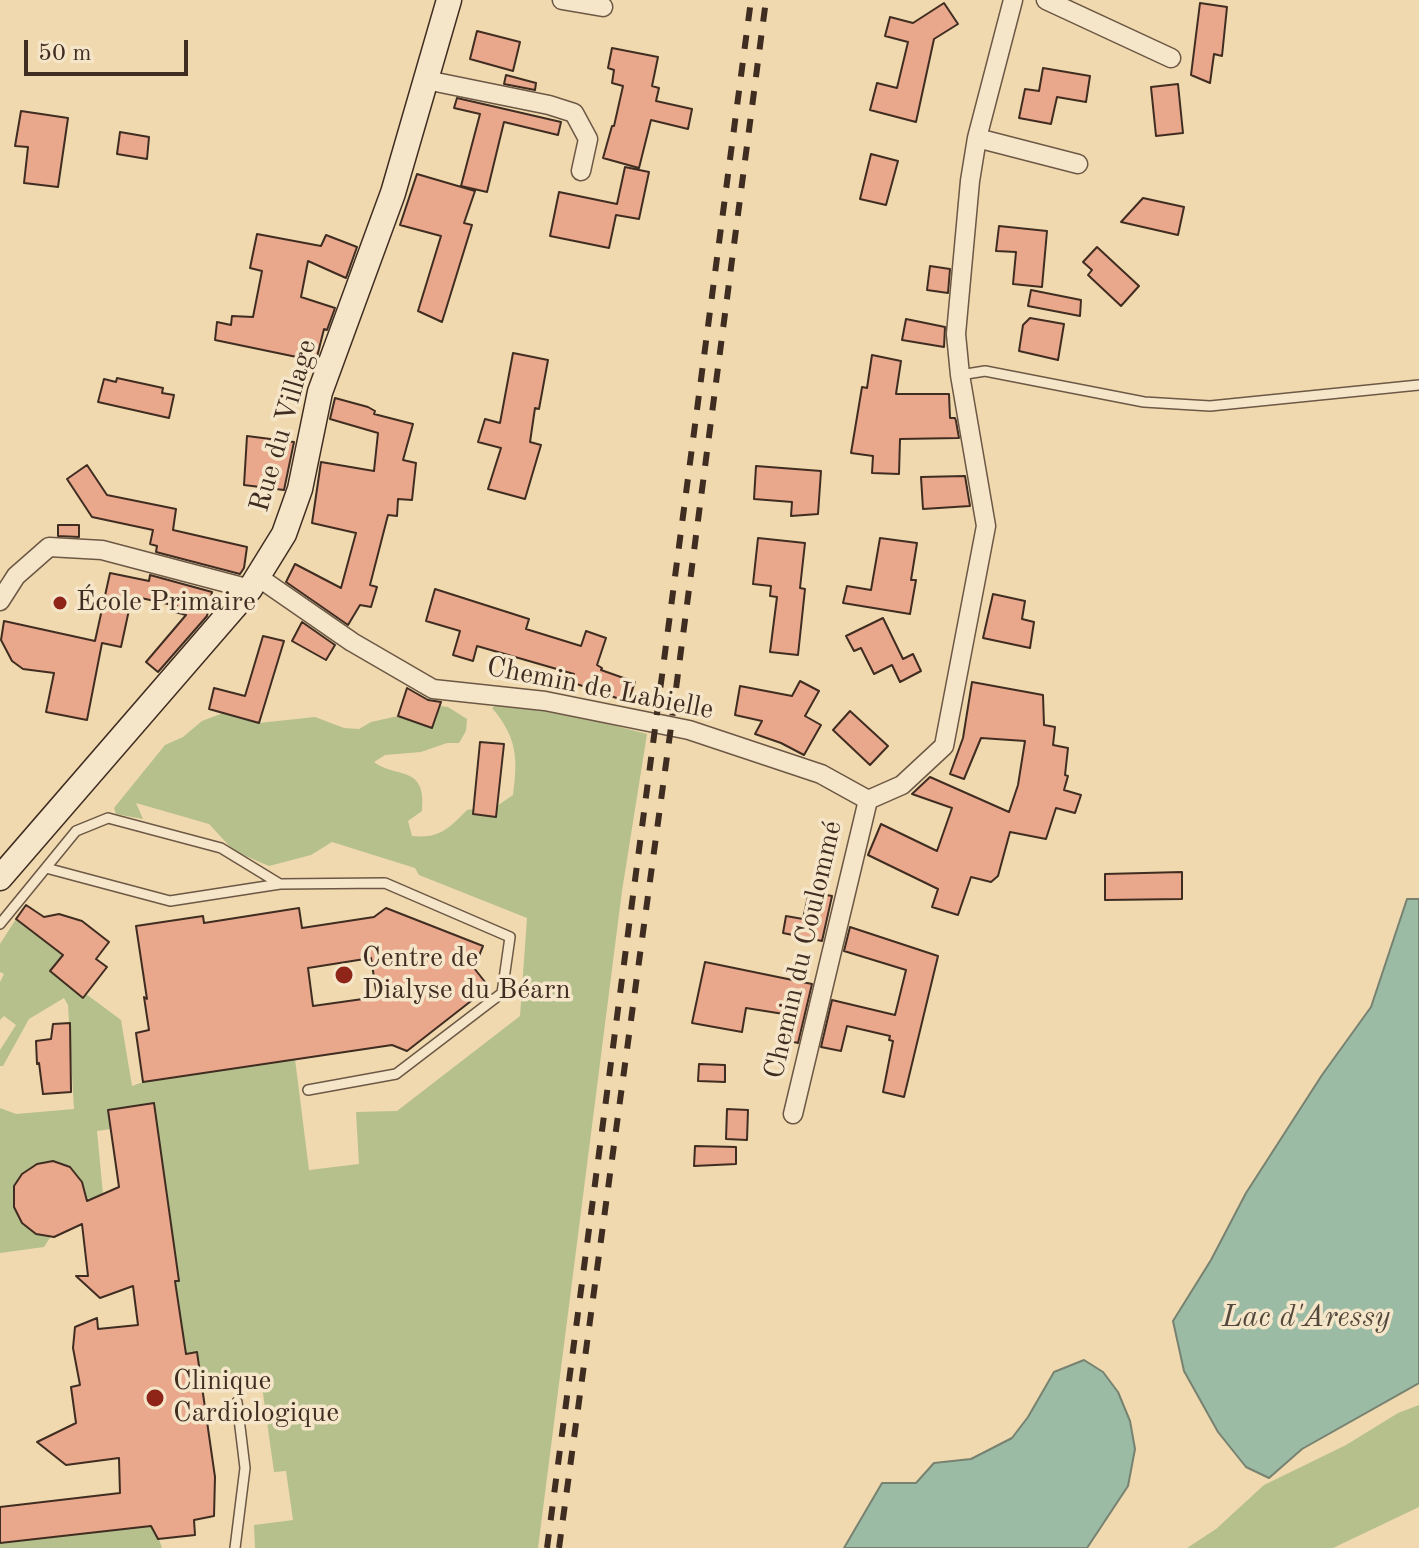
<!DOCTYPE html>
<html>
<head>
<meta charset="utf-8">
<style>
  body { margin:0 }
  #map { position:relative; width:1419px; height:1548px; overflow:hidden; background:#f0d9ae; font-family:"Old Standard TT",serif }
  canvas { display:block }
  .scale { position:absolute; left:24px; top:40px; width:164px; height:36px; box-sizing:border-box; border:4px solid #402d22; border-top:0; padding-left:10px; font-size:24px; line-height:28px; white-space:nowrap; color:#402d22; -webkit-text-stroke:6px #f5e6ca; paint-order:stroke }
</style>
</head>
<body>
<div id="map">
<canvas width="1419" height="1548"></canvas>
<div class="scale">50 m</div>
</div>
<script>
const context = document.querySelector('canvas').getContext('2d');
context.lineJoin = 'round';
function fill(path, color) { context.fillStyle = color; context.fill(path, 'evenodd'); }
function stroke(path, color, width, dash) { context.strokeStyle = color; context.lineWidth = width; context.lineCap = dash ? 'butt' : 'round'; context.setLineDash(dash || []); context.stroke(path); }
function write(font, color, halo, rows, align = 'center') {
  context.font = font + ' "Old Standard TT",serif'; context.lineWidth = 7; context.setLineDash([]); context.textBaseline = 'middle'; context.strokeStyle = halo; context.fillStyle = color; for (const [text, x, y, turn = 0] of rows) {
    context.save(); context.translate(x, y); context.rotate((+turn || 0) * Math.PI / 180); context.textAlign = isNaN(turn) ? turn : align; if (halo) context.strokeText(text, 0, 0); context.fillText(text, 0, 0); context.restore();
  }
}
const green = new Path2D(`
  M500 702 589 719 647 734 622 891 538 1548H255L254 1525 293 1520 286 1471 274 1472 262 1386 202 1392 197 1353 186 1354 175 1281 179 1280 154 1103 108 1110 111 1129 97 1131 103 1194 97 1200 86 1198 82 1182 73 1172C61 1170 41 1164 30 1169 4 1180 13 1219 33 1232 38 1235 44 1235 51 1236L44 1247 0 1253V1108L16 1114 74 1109 68 1005 64 998 29 1019 3 1066H0V1050L16 1025 4 1016 0 1020V982L4 974 0 972V944L16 919 52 947 66 952 83 997 86 994 121 1020 132 1086 143 1082 295 1059 309 1170 359 1164 356 1112 397 1111 520 1016 527 918 419 875 415 868 332 842 311 855 269 866 234 851 209 824 136 803 143 819 116 814 114 808 165 745 183 737 202 721 223 713 259 723 315 717 344 728 359 729 371 722 398 716 431 728 440 706 448 707 467 719 466 731 459 743H447L421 752 385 755 374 762C396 779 427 764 422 811L408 821 412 836C440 839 449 828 467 810L473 809V814L496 817 497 806 513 795C518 758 517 737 492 708Z
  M1419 1405V1507L1333 1548H1187L1216 1529 1264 1485 1346 1445 1398 1413Z
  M154 1525 162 1548H0V1543L9 1542Z`);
const water = new Path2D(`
  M1407 899H1419V1383L1302 1449 1269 1478 1246 1467 1218 1432 1184 1371 1173 1321 1211 1260 1246 1193 1322 1075 1371 1007Z
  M1084 1360 1103 1372 1118 1392 1130 1421 1135 1449 1128 1486 1087 1548H844L882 1483H916L934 1463 971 1459 1012 1438 1028 1417 1054 1372Z`);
const building = new Path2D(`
  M944 3 958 24 934 39 916 122 870 110 877 83 897 88 908 42 885 36 890 17 913 23Z
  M1200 3 1227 7 1222 56 1214 54 1210 83 1191 75Z
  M477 31 520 42 513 71 470 59Z
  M612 48 658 57 652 86 659 88 656 101 692 109 688 129 651 120 639 168 603 158 612 126H614L623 86 612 83 614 70 608 68Z
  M1043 68 1090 76 1086 102 1057 97 1051 124 1019 118 1025 89 1039 91Z
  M506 75 536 83 535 90 504 84Z
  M1178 84 1183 133 1156 136 1151 87Z
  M457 98 561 122 558 135 504 122 487 192 461 186 480 114 454 108Z
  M21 111 68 118 58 187 24 183 28 147 15 146Z
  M120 132 149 137 147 159 117 154Z
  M871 154 898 161 886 205 860 199Z
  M625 167 649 172 639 219 616 215 609 248 550 236 559 192 617 204Z
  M417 174 475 191 464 223 472 225 442 322 418 311 441 236 400 225Z
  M1143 198 1184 207 1178 235 1121 222Z
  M999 226 1047 231 1042 287 1013 284 1016 252 996 251Z
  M257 234 321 246 326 235 357 247 346 278 308 261 301 297 335 308 327 330 324 329 316 361 215 340 217 322 231 325 232 316 253 317 262 271 250 268Z
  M1097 247 1139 286 1121 306 1088 275 1092 270 1083 262Z
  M930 266 950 269 948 293 927 290Z
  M1031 290 1081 300 1080 316 1028 306Z
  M1030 318 1064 324 1058 360 1019 351 1023 325Z
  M906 319 945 327 944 347 902 340Z
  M513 353 548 360 539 409 535 408 530 442 541 445 525 499 488 489 501 448 478 442 485 419 500 423Z
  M872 355 901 361 896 394H949L950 418H955L956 421 959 438 900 439 899 474 872 473 873 456 851 453 862 387 867 388Z
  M117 378 163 388 162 393 174 395 169 418 98 402 104 379 116 382Z
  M335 398 368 407 375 411 374 414 413 424 403 460 416 463 412 500 398 499 397 516 388 515 370 585 377 587 371 607 360 605 348 625 286 582 295 564 341 588 356 533 312 523 321 462 374 471 378 433 330 419Z
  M247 436 294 442 284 490 244 485Z
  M87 465 107 495 176 509 173 530 247 547 244 568 240 574 156 552 157 546 150 544 153 530 92 517 67 479Z
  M756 466 821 471 818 514 791 516 792 502 754 499Z
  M965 476 970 506 923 509 921 477Z
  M58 525H79V537L58 536Z
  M758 538 805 543 800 588 805 589 798 655 770 652 777 597 770 596 771 586 753 584Z
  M880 538 917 543 911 580H916L910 614 843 603 847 586 871 590Z
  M110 573 149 581 150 575 212 592 207 616 158 672 146 662 186 615 175 612 177 606 132 596 121 647 102 643 87 720 46 712 54 673 23 669 12 661 1 640 4 621 95 641Z
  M435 589 529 619 526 629 581 646 586 631 606 638 597 665 602 668 601 670 635 682 628 702 571 682 574 674 477 646 473 661 453 655 460 631 426 621Z
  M993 594 1025 601 1022 619 1034 622 1030 648 983 638Z
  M883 618 903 659 913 654 921 671 900 682 892 665 874 674 861 648 854 651 846 636Z
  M302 622 335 645 326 660 292 641Z
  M263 636 284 641 259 723 209 709 214 688 245 696Z
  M800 681 819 691 805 716 821 725 804 755 781 743 755 734 762 721 735 715 740 686 792 696Z
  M972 682 1043 695 1044 725 1055 727 1053 745 1068 748 1065 775 1068 776 1064 790 1081 795 1075 813 1056 808 1046 839 1010 832 998 876 991 882 971 877 958 915 932 907 938 889 868 855 881 824 937 851 952 808 912 794 930 777 1009 812 1018 785 1025 741 981 738 964 779 950 774 963 738Z
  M407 688 428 700 441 702 432 728 398 716Z
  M850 711 888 746 870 765 833 730Z
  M480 742 504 744 496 817 473 814Z
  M1182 872V899L1105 900V874Z
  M809 892 832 896 822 941 783 933 786 916 803 919Z
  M26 905 44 917 59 914 82 921 109 942 96 959 107 967 83 998 50 971 63 955 16 919Z
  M299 908 302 928 374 917 386 908 483 946 474 968 489 987 407 1051 392 1045 143 1082 136 1033 149 1030 144 997 147 999 136 926 203 916 204 923ZM371 958 377 997 313 1006 308 968Z
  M850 927 938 956 904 1097 883 1092 893 1041 889 1040 890 1036 847 1026 841 1051 821 1047 832 1000 895 1015 906 970 844 951Z
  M705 962 812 984 798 1043 785 1040 790 1015 746 1008 742 1032 692 1023Z
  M70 1023 71 1092 43 1094 39 1063 37 1064 36 1041 51 1039 53 1024Z
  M699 1064 725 1065V1082L698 1081Z
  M154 1103 179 1281H175L186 1354 197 1352 215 1477 214 1516 194 1520 195 1535 158 1539 151 1526 0 1543V1507L120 1493 119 1458 66 1465 37 1442 76 1423 71 1387 80 1385 73 1348 75 1327 97 1318 98 1329 138 1325 133 1286 100 1298 76 1276H88L82 1224 54 1237 36 1234 22 1223 14 1207V1186L22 1174 37 1164 53 1161 70 1167 82 1182 87 1201 119 1187 108 1110Z
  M727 1109 748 1110 747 1140 726 1139Z
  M695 1146 736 1147V1164L694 1166Z`);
const lane = new Path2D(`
  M960 375 985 371 1144 402 1210 406 1419 385
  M46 868 170 901 280 884
  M0 924 76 831 108 818 221 848 280 884 385 883 510 937 502 993 396 1074 308 1090
  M235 1548 245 1468 237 1402`);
const street = new Path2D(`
  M562 0 603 7
  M1046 0 1171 58
  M426 80 549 105 574 113 588 139 581 171
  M977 138 1078 164
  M258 577 352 642 433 689 545 701 689 730 821 774 868 800 902 785 944 746 986 526 960 375 956 334 970 181 977 138 1013 0
  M0 601 16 576 49 547 102 550 250 589
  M793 1114 868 800`);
const secondary = new Path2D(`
  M0 878 250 589 284 534 300 489 320 392 393 193 449 0`);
const rail = new Path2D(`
  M547 1548 751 0
  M559 1548 671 727 766 0`);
const markers = [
  [60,603,8,"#8f2418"],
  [344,975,10,"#8f2418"],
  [155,1398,10,"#8f2418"]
];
const streetNames = [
  ["Rue du Village",284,426,-74],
  ["Chemin de Labielle",600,689,11],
  ["Chemin du Coulommé",804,950,-77]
];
const poiNames = [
  ["École Primaire",76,603],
  ["Centre de",362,959],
  ["Dialyse du Béarn",362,991],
  ["Clinique",173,1382],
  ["Cardiologique",173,1414]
];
const waterNames = [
  ["Lac d'Aressy",1306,1318]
];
fill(green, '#b6c08d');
fill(water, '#9bbba5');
stroke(water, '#778271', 2);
fill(building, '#e9a78b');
stroke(building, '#402d22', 2);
stroke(lane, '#6c5845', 12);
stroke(street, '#6c5845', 21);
stroke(secondary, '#402d22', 27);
stroke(lane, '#f5e6ca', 9);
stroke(street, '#f5e6ca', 18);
stroke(secondary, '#f5e6ca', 24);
stroke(rail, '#402d22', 6, [14, 14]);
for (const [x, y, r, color] of markers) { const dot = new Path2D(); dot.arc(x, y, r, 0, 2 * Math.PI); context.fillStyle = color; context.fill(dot); stroke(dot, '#f5e6ca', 3); }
write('28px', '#402d22', '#f5e6ca', streetNames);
write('28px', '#402d22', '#f5e6ca', poiNames, 'left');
write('italic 30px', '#52493c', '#f5e6ca', waterNames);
</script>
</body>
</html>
